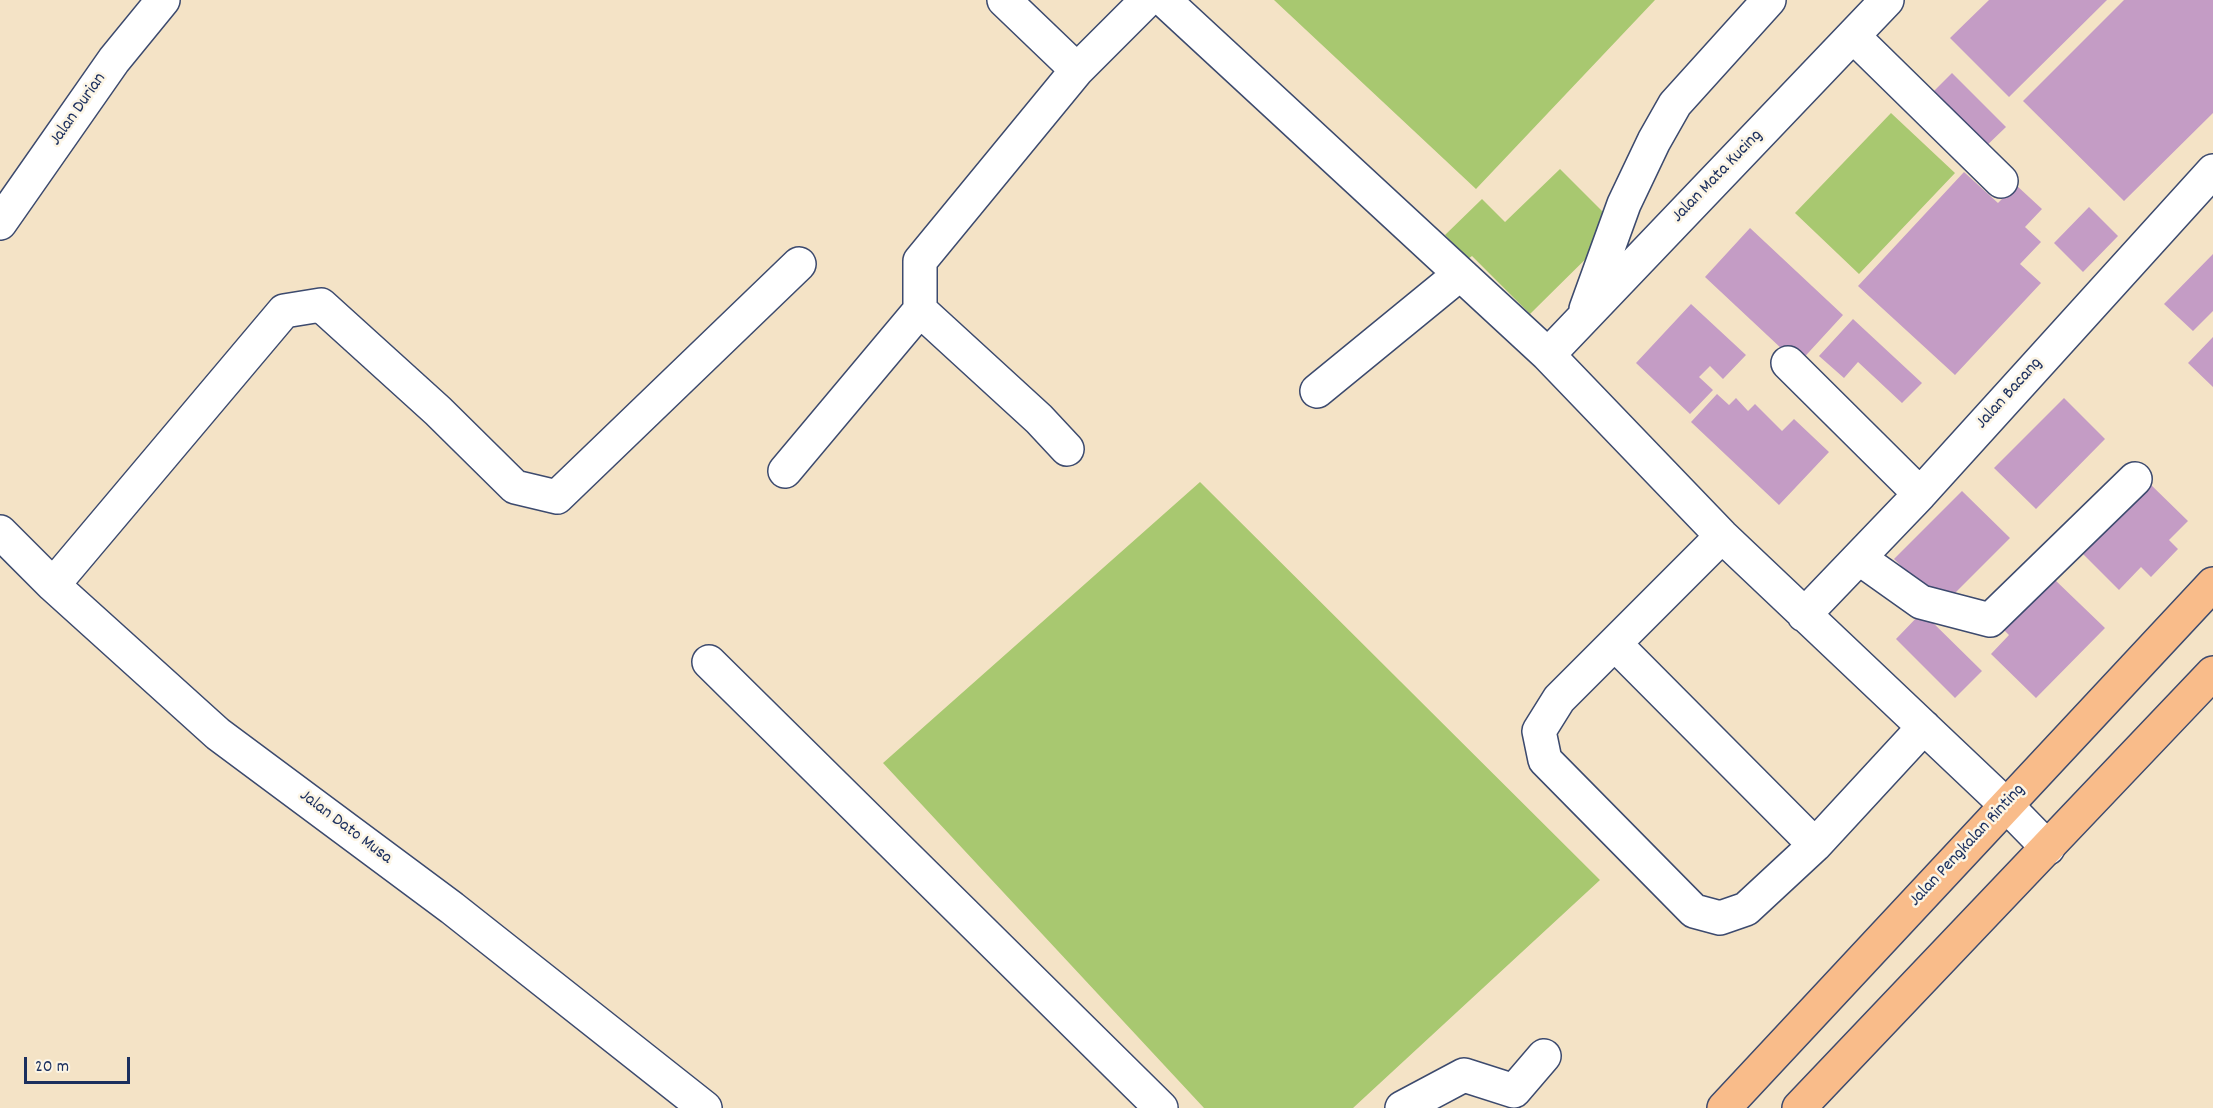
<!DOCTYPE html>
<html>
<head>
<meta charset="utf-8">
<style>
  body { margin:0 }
  #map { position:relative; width:2213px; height:1108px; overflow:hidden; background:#f4e3c6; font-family:Dekko,sans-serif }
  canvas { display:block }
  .scale { position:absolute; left:24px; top:1057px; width:106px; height:27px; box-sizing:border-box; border:3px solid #1b2f5e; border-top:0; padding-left:8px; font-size:18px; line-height:21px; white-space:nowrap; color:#1b2f5e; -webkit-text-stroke:4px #fcf5e5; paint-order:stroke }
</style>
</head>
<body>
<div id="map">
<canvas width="2213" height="1108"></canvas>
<div class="scale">20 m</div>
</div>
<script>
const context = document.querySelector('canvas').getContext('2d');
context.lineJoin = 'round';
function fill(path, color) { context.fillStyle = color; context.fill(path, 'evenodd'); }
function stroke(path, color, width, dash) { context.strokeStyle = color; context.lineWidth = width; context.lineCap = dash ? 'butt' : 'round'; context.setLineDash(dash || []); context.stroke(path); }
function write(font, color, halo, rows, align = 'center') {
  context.font = font + ' Dekko,sans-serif'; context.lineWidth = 5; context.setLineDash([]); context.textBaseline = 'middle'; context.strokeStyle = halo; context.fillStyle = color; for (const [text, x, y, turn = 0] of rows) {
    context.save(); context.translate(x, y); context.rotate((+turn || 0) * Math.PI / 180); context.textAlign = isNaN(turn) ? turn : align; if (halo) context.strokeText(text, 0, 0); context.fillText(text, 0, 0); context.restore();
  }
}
const green = new Path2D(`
  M1274 0H1655L1476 189Z
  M1891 113 1955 173 1859 274 1795 213Z
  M1560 169 1618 227 1530 314 1472 256 1468 259 1445 235 1482 199 1505 222Z
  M1200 482 1600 880 1353 1108H1204L883 763Z`);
const building = new Path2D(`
  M1989 0H2107L2009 97 1950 38Z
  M2124 0H2213V113L2124 201 2023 101Z
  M1952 73 2006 127 1981 151 1928 97Z
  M1964 172 1998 203 2016 185 2042 209 2025 227 2041 242 2020 264 2041 283 1955 375 1858 286Z
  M2089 207 2118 236 2083 272 2054 243Z
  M1750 228 1843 315 1798 364 1705 277Z
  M2213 254V311L2193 331 2164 304Z
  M1691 304 1746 355 1723 379 1710 366 1699 377 1713 390 1690 414 1636 363Z
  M1853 319 1922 383 1902 403 1858 362 1844 378 1819 356Z
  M2213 337V387L2188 363Z
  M1717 394 1729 405 1736 398 1748 411 1755 404 1782 431 1794 419 1829 452 1779 505 1691 422Z
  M2064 398 2105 439 2036 509 1994 468Z
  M2147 481 2188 521 2169 540 2178 549 2151 577 2141 567 2119 590 2079 550Z
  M1962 491 2010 538 1942 606 1894 559Z
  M2054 579 2105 628 2036 698 1991 654 2009 635 2004 630Z
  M1922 612 1982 671 1955 698 1896 639Z`);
const minor = new Path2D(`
  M1004 0 1077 70
  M1164 0 1548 355 1722 536 2006 805 2048 848
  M1853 36 2001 181
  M0 223 114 60 163 0
  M1586 309 1624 204 1654 141 1675 104 1769 0
  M1548 355 1887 0
  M1788 363 1920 494
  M1317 391 1460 274
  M1067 449 1039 419 920 310V261L1077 70 1147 0
  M785 471 920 310
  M0 532 53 585 218 734 452 908 705 1108
  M1722 536 1559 699 1539 731 1545 760 1694 911 1720 918 1746 909 1815 845 1924 727
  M1859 558 1921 602 1990 620 2135 479
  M53 585 284 311 321 305 438 411 515 487 557 497 799 264
  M1804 615 1920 494 2213 171
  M1615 644 1815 845
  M709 662 1161 1108
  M1402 1108 1464 1075 1514 1091 1544 1056`);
const major = new Path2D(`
  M1724 1108 2213 584
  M1799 1108 2213 673`);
const streetNames = [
  ["Jalan Durian",79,110,-55],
  ["Jalan Mata Kucing",1718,177,-46],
  ["Jalan Bacang",2010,394,-48],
  ["Jalan Dato Musa",345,828,37],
  ["Jalan Pengkalan Rinting",1968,846,-47]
];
fill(green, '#a8c870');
fill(building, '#c49cc5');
stroke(minor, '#3c4a6e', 36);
stroke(major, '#3c4a6e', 36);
stroke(minor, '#fff', 33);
stroke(major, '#f9bc8a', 33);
write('18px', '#1b2f5e', '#fcf5e5', streetNames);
</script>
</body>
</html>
